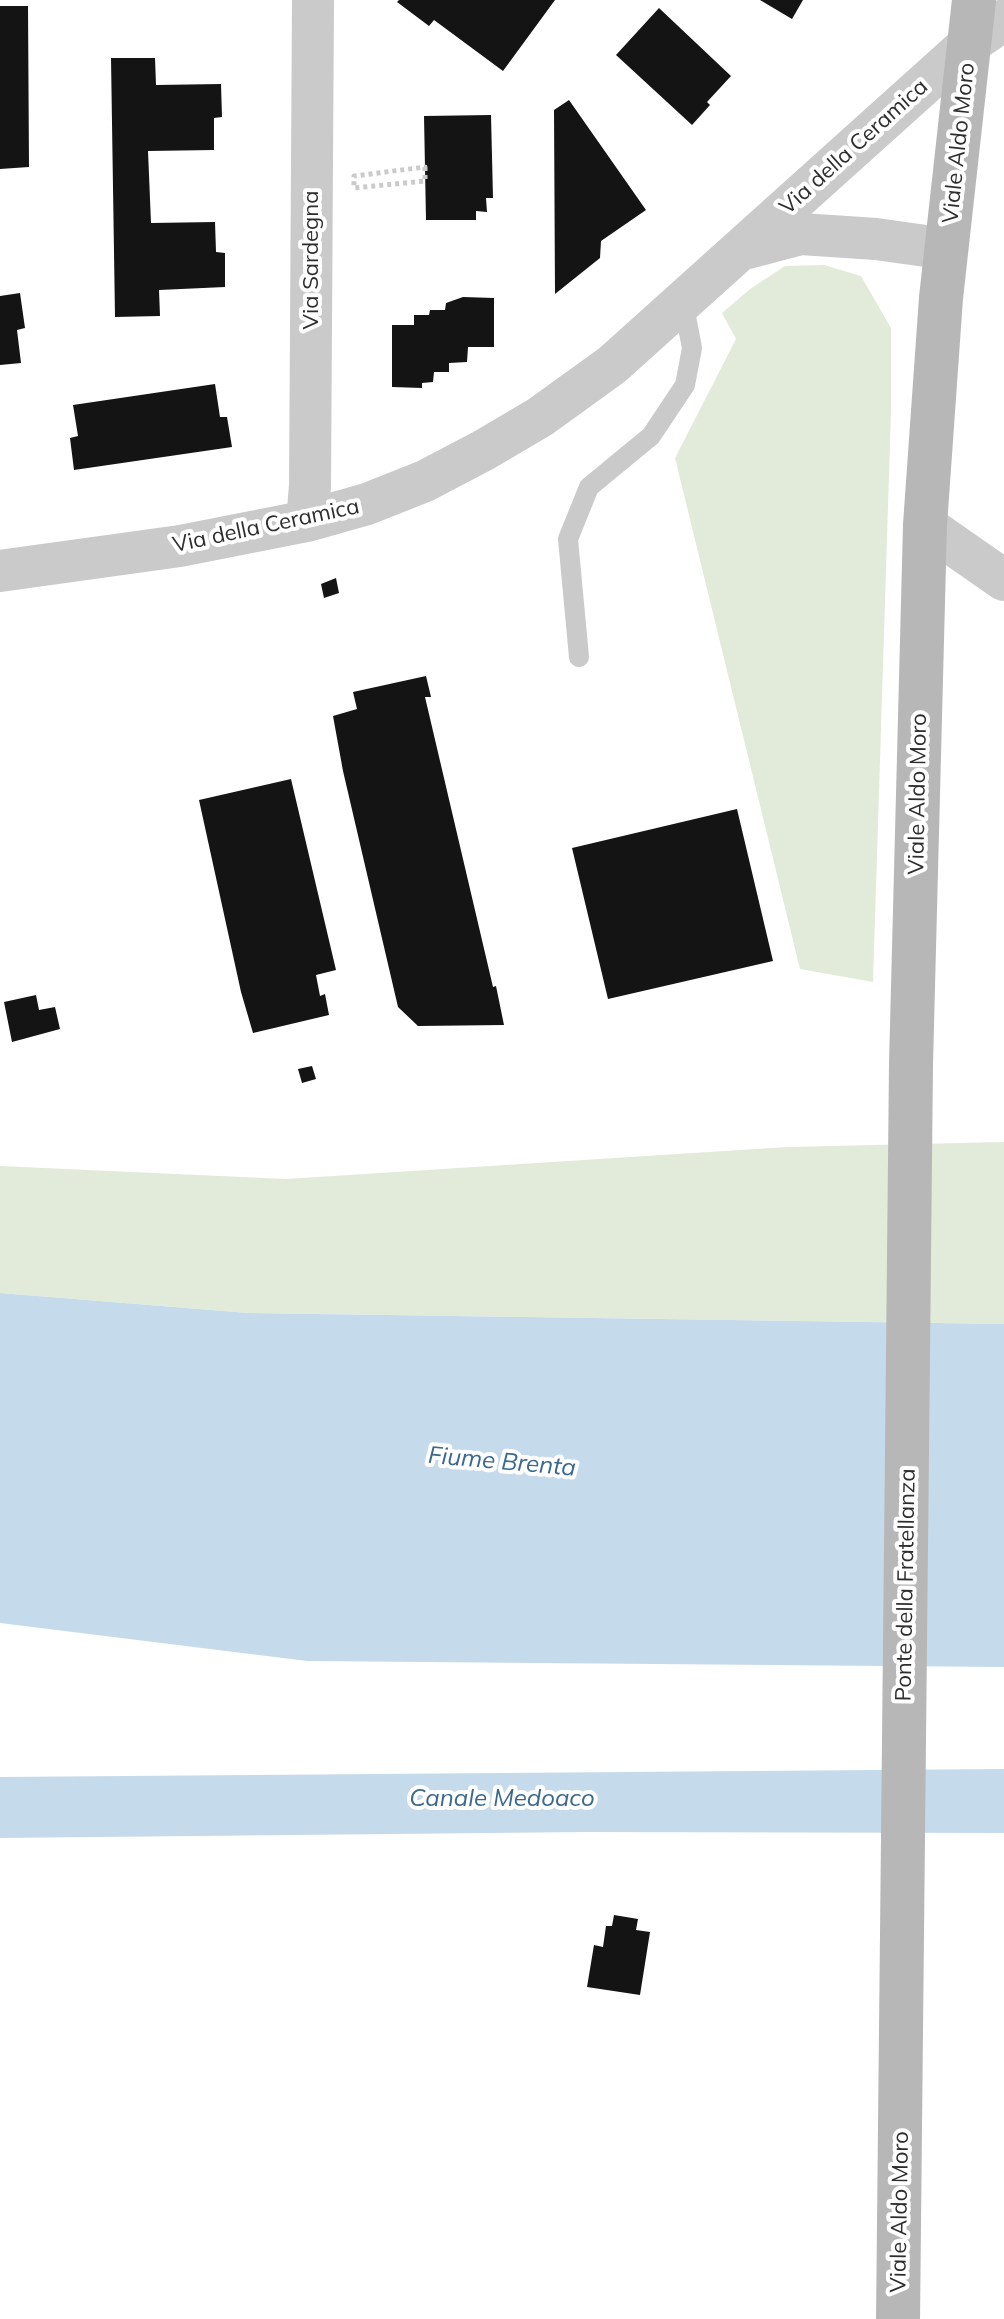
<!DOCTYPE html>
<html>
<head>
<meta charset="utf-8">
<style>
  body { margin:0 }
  canvas { display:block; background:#fff }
</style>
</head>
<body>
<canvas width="1004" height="2319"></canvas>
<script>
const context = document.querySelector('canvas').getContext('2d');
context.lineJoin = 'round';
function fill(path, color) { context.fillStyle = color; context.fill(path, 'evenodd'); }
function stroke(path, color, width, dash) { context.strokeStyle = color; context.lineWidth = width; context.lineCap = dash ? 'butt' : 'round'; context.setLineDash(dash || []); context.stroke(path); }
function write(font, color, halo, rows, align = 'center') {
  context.font = font + ' Mulish,sans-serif'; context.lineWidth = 8; context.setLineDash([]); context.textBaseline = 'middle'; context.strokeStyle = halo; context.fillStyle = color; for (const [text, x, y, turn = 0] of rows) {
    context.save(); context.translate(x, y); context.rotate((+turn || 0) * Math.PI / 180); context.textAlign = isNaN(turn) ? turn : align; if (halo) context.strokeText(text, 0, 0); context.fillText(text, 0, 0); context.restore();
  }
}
const green = new Path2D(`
  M824 265 861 276 891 328V412L873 982 800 969 675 458 736 339 722 313 750 289 785 266Z
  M1004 1142V1324L248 1313 0 1293V1166L286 1179 787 1147Z`);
const water = new Path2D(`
  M0 1293 248 1313 1004 1324V1667L307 1661 0 1623Z
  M1004 1769V1833L586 1832 0 1838V1777Z`);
const building = new Path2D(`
  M399 0H555L503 71 434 20 429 26 397 2Z
  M760 0H803L792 19Z
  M0 6H28L29 167 0 169Z
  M659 8 731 76 707 102 710 105 692 125 616 55Z
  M111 58H155L156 85 221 84 222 117 214 118V150L148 151 151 223 215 222 216 252 225 253V287L159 290 160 316 115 317Z
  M569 100 646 210 601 241 600 258 555 294 554 110Z
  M491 115 493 198H486L487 212 476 211V220H426L424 116Z
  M20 293 25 328 17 330 21 363 0 365V296Z
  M463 297 494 298V347H468L467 362 449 363V372H434L433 382 422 383V388L392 387V325H414V315H429L430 310H445L446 303Z
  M215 384 220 417H227L232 447 74 470 70 438 78 436 73 405Z
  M336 578 339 593 324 598 321 584Z
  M426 676 431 697H425L493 987 496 986 504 1025 418 1026 398 1007 343 771 333 716 357 709 353 692Z
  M291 779 336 970 316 975 320 996 325 994 329 1015 253 1033 241 992 199 800Z
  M737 809 773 961 608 999 572 848Z
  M36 995 39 1010 55 1007 60 1029 12 1042 4 1002Z
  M312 1066 316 1079 302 1083 298 1069Z
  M614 1915 638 1919 636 1930 650 1932 640 1995 587 1987 594 1945 603 1947 606 1926H612Z`);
const path = new Path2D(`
  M425 167V181L354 188V176Z`);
const service = new Path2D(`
  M579 657 568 539 589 487 651 436 685 385 692 348 683 301`);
const minor = new Path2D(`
  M748 248 801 234 876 239 947 249
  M307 521 310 486 313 0
  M925 525 1004 580
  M0 571 180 546 307 521 367 504 425 481 484 450 540 417 612 365 969 44 1004 20`);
const secondary = new Path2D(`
  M898 2319 911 1064 925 525 941 298 974 0`);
const streetNames = [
  ["Viale Aldo Moro",959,143,-84],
  ["Via della Ceramica",854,147,-42],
  ["Via Sardegna",311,260,-90],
  ["Via della Ceramica",266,526,-12],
  ["Viale Aldo Moro",918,794,-89],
  ["Ponte della Fratellanza",906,1585,-89],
  ["Viale Aldo Moro",900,2212,-89]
];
const waterNames = [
  ["Fiume Brenta",502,1462,5],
  ["Canale Medoaco",502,1799]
];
fill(green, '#e2ebda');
fill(water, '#c5daeb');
fill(building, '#141414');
stroke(path, '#cacaca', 5, [4, 4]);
stroke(service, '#cacaca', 20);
stroke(minor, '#cacaca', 42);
stroke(secondary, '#b7b7b7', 44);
write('22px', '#2d2d2d', '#fff', streetNames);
write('italic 24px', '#3b688f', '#fff', waterNames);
</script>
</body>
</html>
